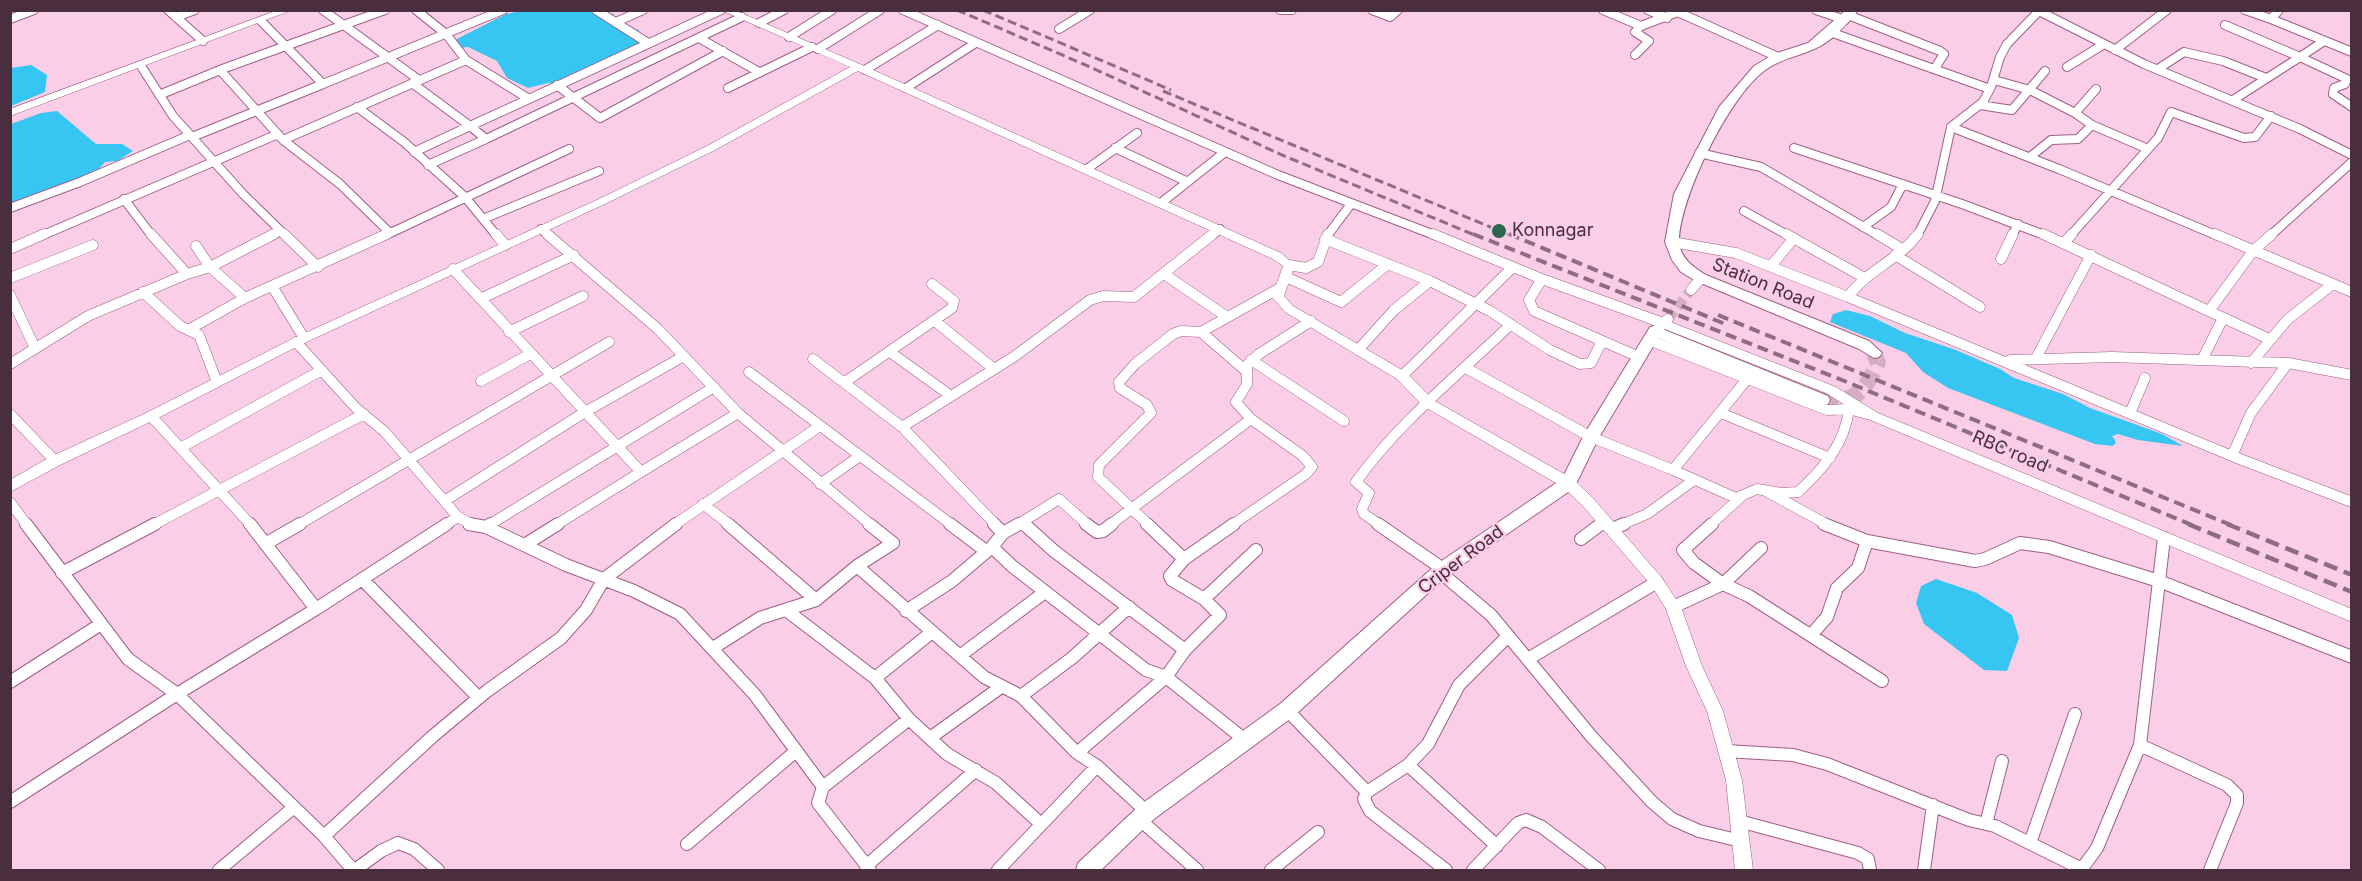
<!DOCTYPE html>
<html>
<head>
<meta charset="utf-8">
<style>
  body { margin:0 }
  #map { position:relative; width:2362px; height:881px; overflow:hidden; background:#f9cee6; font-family:Inter,sans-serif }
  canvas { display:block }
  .frame { position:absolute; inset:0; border:12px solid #492e3e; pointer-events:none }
</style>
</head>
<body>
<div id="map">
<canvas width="2362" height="881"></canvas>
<div class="frame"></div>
</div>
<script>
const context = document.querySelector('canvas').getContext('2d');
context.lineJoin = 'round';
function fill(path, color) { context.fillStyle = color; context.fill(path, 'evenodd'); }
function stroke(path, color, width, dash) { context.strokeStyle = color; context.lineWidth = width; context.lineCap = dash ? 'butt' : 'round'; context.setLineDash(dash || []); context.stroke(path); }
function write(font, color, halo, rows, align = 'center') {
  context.font = font + ' Inter,sans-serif'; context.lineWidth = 4.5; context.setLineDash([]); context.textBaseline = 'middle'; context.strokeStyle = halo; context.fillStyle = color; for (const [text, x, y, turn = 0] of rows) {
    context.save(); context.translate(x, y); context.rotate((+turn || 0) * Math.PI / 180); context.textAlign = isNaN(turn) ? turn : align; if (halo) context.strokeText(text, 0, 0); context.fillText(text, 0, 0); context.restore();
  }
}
const water = new Path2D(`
  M527 10H583L614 14 609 22 639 30 638 35 651 41 645 51 616 59 563 84 548 83 528 88 507 78 497 61 468 47 458 48 451 42 506 14Z
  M31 65 47 75 45 92 11 106V68Z
  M57 111 96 144H122L133 151 117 161 105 162 91 178 11 205V124L41 113Z
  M1846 310 1870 316 1905 333 1956 350 2000 369 2014 378 2063 394 2090 408 2162 434 2183 446 2138 440 2118 434 2112 436 2116 442 2113 446 2095 444 1948 388 1923 372 1906 353 1830 322 1833 314Z
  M1936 579 1977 593 2012 615 2019 638 2007 671 1984 670 1924 624 1916 603 1921 586Z`);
const minorTunnel = new Path2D(`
  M1668 319 1691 290`);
const secondaryTunnel = new Path2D(`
  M1822 400C1859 401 1862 394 1878 363L1874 353`);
const minorFar2 = new Path2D(`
  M168 10 203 41
  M323 10 419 80
  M416 10 446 34 466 60 529 99 721 10
  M596 10 648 43
  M903 10 1278 175 1437 236
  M1280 10H1292
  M1372 10 1390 17 1398 10
  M1603 10 1641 26 1635 32 1649 41 1635 55
  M1648 10 1667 18
  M1816 10 1845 20
  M2037 10 2144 64 2300 129 2352 155
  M2245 10 2271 19
  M2279 10 2271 19 2352 52
  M1680 13 1778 57
  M1848 15 1940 51 1944 54 1935 68
  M176 17 195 10
  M10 19 34 10
  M261 21 323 84 503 10
  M616 22 643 10
  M759 23 784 10
  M2225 25 2300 57 2324 41
  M1641 26 1683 10
  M1059 29 1090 10
  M1830 32 1990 89
  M789 37 832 10
  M699 38 759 72
  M818 49 880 10
  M2115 50 2167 10
  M141 66 173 116 243 194 286 236
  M2067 67 2104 44
  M2158 69 2184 52 2223 61 2266 78
  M220 70 283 140 340 184 389 232
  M865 70 938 25
  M1994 80 2030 90 2075 113 2092 125 2148 149
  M412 83 470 126 529 99
  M557 85 600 118 723 51
  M728 88 812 47
  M906 88 974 44
  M159 95 225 68 385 10
  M2233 100 2300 57 2347 79 2345 84 2334 88 2333 94 2352 107
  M1980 105 2012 110 2045 71
  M357 107 404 142 465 197 497 236
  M2075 113 2096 89
  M1951 127 1983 102 1991 87 2000 57 2007 44 2039 11
  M192 137 323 84
  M283 140 466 60
  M1115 148 1188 182
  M1794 148 1962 204 2047 236
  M414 152 470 126 486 139 742 17
  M1699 153 1761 167 1879 236
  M2030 157 2051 140 2078 139 2092 125
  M428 165 486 139
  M1087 169 1137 133
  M124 199 152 236
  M1161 203 1225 152
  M10 208 80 182 190 135
  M1744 211 1789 236
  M483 219 599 171
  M1863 227 1891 207 1903 184
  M541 229 549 236
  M41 236 278 134
  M271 236 281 231
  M384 236 569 149
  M1211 236 1220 229
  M1327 236 1351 204
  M1917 236 1935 201 1951 127 2059 169 2218 236
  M2012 236 2018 224
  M2070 236 2158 138 2171 112 2244 138 2255 137 2271 116
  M2270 236 2352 162`);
const minorFar1 = new Path2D(`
  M151 234 187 274 210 267 274 234
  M284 234 318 267
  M496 234 505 245
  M547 234 658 329 738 413 871 525
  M1433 234 1542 279 1663 323 1668 319
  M1786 234 1863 277
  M1877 234 1902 249
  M2043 234 2269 339
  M2215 234 2352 292
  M1325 239 1430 281 1490 311 1550 350 1580 364 1591 363 1601 343
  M1672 242 1736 253 1848 297C1867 270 1899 260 1918 234
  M2064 243 2072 234
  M196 246 210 267 245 298
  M10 249 44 234
  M1895 255 1980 307
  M2001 259 2013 234
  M1289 265 1306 268 1318 262 1328 234
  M1771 266 1794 238
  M453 269 641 472 556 525
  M1164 274 1227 317
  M1286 277 1341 302 1388 264
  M10 278 93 245
  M1542 279 1529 300 1534 311 1639 357
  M272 286 304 338
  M1691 290 1701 278
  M143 292 180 326 199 335 217 382
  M10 295 35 348
  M1848 297 2232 456
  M480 299 574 255
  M2209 311 2253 251 2272 234
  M936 322 994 369
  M188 330 245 298 387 234
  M509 332 583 296
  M1201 332 1246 371
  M1649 340 1827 410 1849 409 1867 414
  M296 342 356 408 385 432 458 517 473 525
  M1358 350 1394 310 1430 281
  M890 352 951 396
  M2036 358 2091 255
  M813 359 902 427 996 525
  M1251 360 1344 421
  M2010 360 2112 357 2288 363 2352 375
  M2202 360 2223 318
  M2251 363 2288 319 2333 284
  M2288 363 2251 413 2232 456 2352 502
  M10 364 88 316 187 274
  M1466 368 1591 437 1673 470 1748 378
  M749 372 952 525
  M1402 376 1513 267
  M481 381 530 354
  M845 382 952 308 954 301 932 284
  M1721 413 1830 458
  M2130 413 2145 378
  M10 414 55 461
  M151 416 251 525
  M1251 419 1236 402 1247 384V365L1259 354 1311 321
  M902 427 1015 356 1090 300 1103 296 1134 297 1213 234
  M182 447 322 370
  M1673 470 1736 498 1757 489 1781 493 1798 492C1823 469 1845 444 1849 409
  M641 472 738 413
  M820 484 860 456
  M1764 490 1828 525
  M446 500 585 412 684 356
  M10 502 27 525
  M703 504 730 525
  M1022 522 1059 499 1088 525
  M153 525 364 414
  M298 525 609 342
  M445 525 458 517
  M489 525 714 387
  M674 525 820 426
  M1016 525 1022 522 1026 525
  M1110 525 1251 419 1303 456 1312 467 1306 474 1232 525
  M1149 525 1098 477 1099 465 1151 413 1147 405 1120 388 1119 382 1135 364 1173 334 1181 331 1201 332 1278 289
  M1380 525 1364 514 1362 509 1369 493 1356 482C1398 423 1457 376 1509 326
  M1599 525 1605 521
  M1621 525 1647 514 1694 480
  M1710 525 1742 496`);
const minor = new Path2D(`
  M26 524 128 659 177 694 324 836 353 870
  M250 524 316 609 447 524
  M469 524 486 527 566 565 634 591 680 614 755 695 823 787 818 803 870 870
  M728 524 816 600
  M869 524 893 543 857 566 984 677 1021 696 1077 753 1097 766 1147 812
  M950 524 986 551
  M994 524 1003 533 992 547 1012 566 1146 670 1166 677 1245 740
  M1024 524 1054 551 1185 650
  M1086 524 1097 532 1103 531 1112 524
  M1147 524 1184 559
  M1378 524 1443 569
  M1712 524 1683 550 1694 563 1723 584 1761 548
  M1824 524 1867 541 1975 561 1985 559 2020 543 2049 547 2159 581 2352 657
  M486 527 491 524
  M1612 529 1624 524
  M1003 533 1019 524
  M1581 539 1601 524
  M265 544 300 524
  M526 544 558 524
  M1440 572 1491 615 1591 736 1652 802 1672 819 1699 831 1741 841
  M62 573 155 524
  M362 579 479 698
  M1204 599 1256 550
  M1673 607 1723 584 1749 596 1882 681
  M786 610 875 678 909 719 947 754 996 783 1041 824
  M906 611 952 581 992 547
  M1811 635 1827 617 1837 588 1858 568 1867 541
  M713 648 760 618 816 600 857 566
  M961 655 1045 592
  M1528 659 1657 582
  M875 678 932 632
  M10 682 101 624
  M1021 696 1072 658 1129 607
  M1287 710 1367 792
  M930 738 1001 687
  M2140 745 2227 785 2237 795V803L2210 870
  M1726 751 1793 755 1827 764 1969 820 1995 826 2082 869
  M1077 753 1166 677 1185 650 1220 615 1204 599 1172 580 1170 576 1184 559 1234 524
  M1408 765 1497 846
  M823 787 909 719
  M10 802 177 694 316 609
  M1139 819 1197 870
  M1739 821 1858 853 1868 859 1870 870
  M1986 824 2002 761
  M324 836 433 736 487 691 561 638 586 610 604 579 676 524
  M2030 843 2075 714
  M687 844 796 751
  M866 866 976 770
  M219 870 293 808
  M355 870 381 851 398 843 414 849 438 870
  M998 870 1097 766
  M1271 870 1318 832
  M1446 870 1370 811 1364 799 1367 792 1408 765 1428 744 1459 685 1508 636
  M1473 870 1518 823 1526 820 1542 827 1599 870
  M1924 870 1933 805
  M2081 870 2097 848 2140 745 2164 538`);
const tertiary = new Path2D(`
  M278 10H292L10 116V109Z
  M721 10H734L862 65 1281 253 1295 265 1284 296 1293 306 1407 373 1433 400 1573 479 1592 497 1662 578 1681 607 1702 666 1723 711 1742 780 1753 870H1735L1726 780 1707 711 1686 666 1666 609 1652 586 1582 505 1563 487 1423 406 1397 379 1285 312 1272 297 1283 266 1273 259 858 71 715 150 607 203 300 345 156 419 60 465 10 492V480L50 457 146 413 292 339 599 199 707 146 850 67Z
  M1663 319 1836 387 1878 413 2352 609V622L1868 419 1826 393 1665 329 1659 334H1651L1649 331 1659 320Z`);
const secondary = new Path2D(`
  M1846 10H1858C1848 24 1830 43 1814 49 1797 57 1779 59 1764 71 1729 97 1680 197 1679 240 1679 257 1693 267 1706 275L1869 341 1882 353 1879 357 1874 358 1859 349 1696 281 1681 272 1672 260 1665 242 1674 194 1719 107 1754 66 1774 54 1808 43Z
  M1655 326 1828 396 1830 400 1828 404H1816L1658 338 1598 439 1574 488 1449 574 1294 716 1154 819 1101 870H1076L1078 863 1140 805 1280 704 1437 564 1562 479 1585 433 1650 327Z`);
const railFar2 = new Path2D(`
  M957 10 1088 66 1282 155 1477 236
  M983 10 1171 90
  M1163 91 1512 236`);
const railFar1 = new Path2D(`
  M1473 234 1842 380 2192 525
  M1509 234 1725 324
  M1718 315 2231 525`);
const rail = new Path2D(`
  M2188 524 2352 592
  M2227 524 2352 575`);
const markers = [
  [1499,231,8,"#2d654d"]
];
const poiNames = [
  ["Konnagar",1512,231]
];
const streetNames = [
  ["Station Road",1763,284,22],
  ["RBC road",2010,452,23],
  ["Criper Road",1461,560,-37]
];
fill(water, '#37c6f2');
stroke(minorTunnel, '#d6aec4', 10, [10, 5]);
stroke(secondaryTunnel, '#d6aec4', 16, [16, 8]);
stroke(minorFar2, '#9e5f85', 10);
stroke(minorFar1, '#9e5f85', 11);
stroke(minor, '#9e5f85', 14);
stroke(tertiary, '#9e5f85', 1);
stroke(secondary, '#9e5f85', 2);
stroke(minorFar2, '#fff', 8);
stroke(minorFar1, '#fff', 10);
stroke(minor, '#fff', 12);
fill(tertiary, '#fff');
fill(secondary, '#fff');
stroke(railFar2, '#8f6d80', 3, [9, 4.5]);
stroke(railFar1, '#8f6d80', 4, [11, 6]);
stroke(rail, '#8f6d80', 4.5, [14, 7]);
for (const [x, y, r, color] of markers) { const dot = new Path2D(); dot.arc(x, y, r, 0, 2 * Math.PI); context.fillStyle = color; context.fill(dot); stroke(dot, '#f9cee6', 2); }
write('18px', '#492e3e', '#f9cee6', poiNames, 'left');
write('18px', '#492e3e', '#f9cee6', streetNames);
</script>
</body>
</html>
